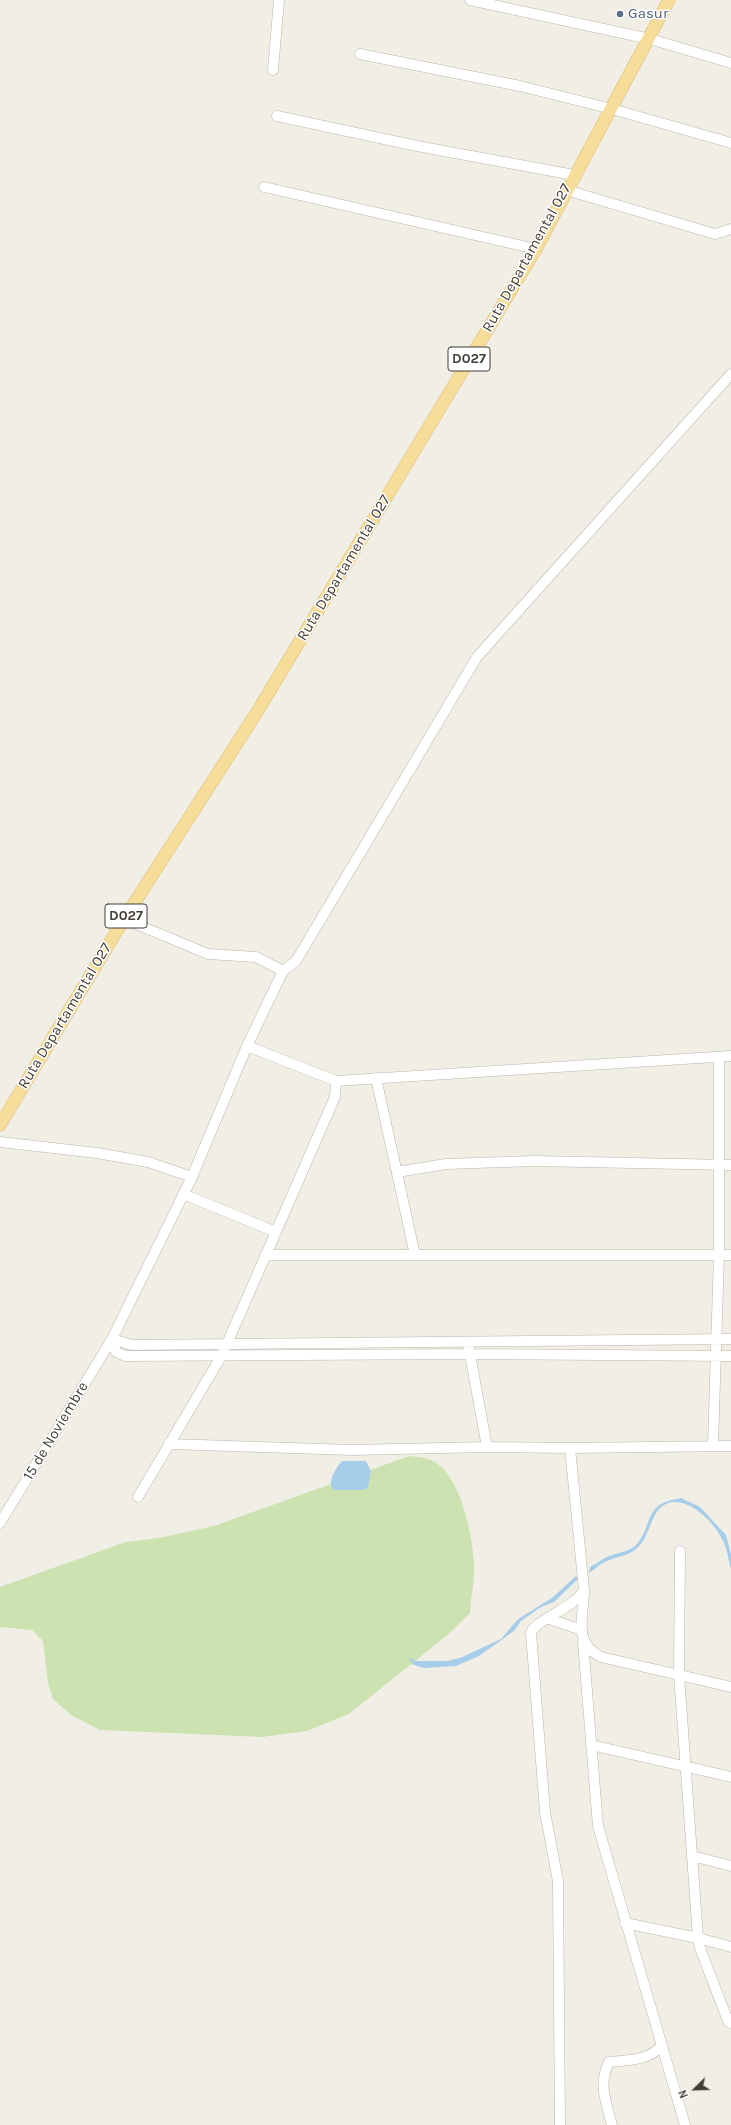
<!DOCTYPE html>
<html>
<head>
<meta charset="utf-8">
<style>
  body { margin:0 }
  #map { position:relative; width:731px; height:2125px; overflow:hidden; background:#f1eee6; font-family:Karla,sans-serif }
  canvas { display:block }
  .north { position:absolute; left:675px; top:2069px; width:40px; height:40px; -webkit-text-stroke:3px #fff; paint-order:stroke; rotate:247deg; font-size:11px; font-weight:700; line-height:16px; text-align:center; color:#433e36 }
  .north::after { content:''; display:block; margin:auto; width:14px; height:18px; background:#433e36; clip-path:polygon(50% 0,100% 100%,50% 72%,0 100%) }
</style>
</head>
<body>
<div id="map">
<canvas width="731" height="2125"></canvas>
<div class="north">N</div>
</div>
<script>
const context = document.querySelector('canvas').getContext('2d');
context.lineJoin = 'round';
function fill(path, color) { context.fillStyle = color; context.fill(path, 'evenodd'); }
function stroke(path, color, width, dash) { context.strokeStyle = color; context.lineWidth = width; context.lineCap = dash ? 'butt' : 'round'; context.setLineDash(dash || []); context.stroke(path); }
function write(font, color, halo, rows, align = 'center') {
  context.font = font + ' Karla,sans-serif'; context.lineWidth = 3; context.setLineDash([]); context.textBaseline = 'middle'; context.strokeStyle = halo; context.fillStyle = color; for (const [text, x, y, turn = 0] of rows) {
    context.save(); context.translate(x, y); context.rotate((+turn || 0) * Math.PI / 180); context.textAlign = isNaN(turn) ? turn : align; if (halo) context.strokeText(text, 0, 0); context.fillText(text, 0, 0); context.restore();
  }
}
const green = new Path2D(`
  M409 1456C415 1457 422 1457 428 1459 459 1468 472 1532 474 1561 475 1578 471 1596 470 1613L450 1633 349 1714 307 1731 262 1737 100 1730 71 1715 53 1699 48 1683 43 1641 32 1630 0 1627V1587L126 1542 159 1538 214 1526Z`);
const water = new Path2D(`
  M342 1461H366L371 1471 368 1488 363 1490H333C327 1481 336 1468 342 1461Z
  M681 1498 700 1507 726 1535 731 1554V1569C728 1558 727 1547 721 1537 712 1519 680 1489 660 1508 649 1520 649 1539 635 1550 627 1556 616 1557 607 1561 601 1563 595 1569 589 1573L590 1567C596 1564 602 1559 609 1556 617 1553 627 1552 635 1546 640 1541 642 1537 645 1530 654 1507 655 1503 681 1498Z
  M576 1576 578 1579 554 1602 541 1607 521 1621 514 1631 479 1656 456 1666 424 1668 411 1664 416 1661H447L460 1658 501 1639 518 1619 552 1598Z`);
const stream = new Path2D(`
  M411 1660 417 1663`);
const minor = new Path2D(`
  M470 0 650 39 731 63
  M360 54 520 86 612 109 731 143
  M273 70 279 0
  M277 116 417 146 574 175
  M264 187 536 249
  M566 190 715 234 731 229
  M124 919 208 954 256 957 283 971 247 1046 192 1177
  M283 971 296 961 477 657 731 374
  M247 1046 336 1081 731 1056
  M376 1078 415 1255
  M0 1142 97 1153 148 1162 192 1177 112 1339 0 1523
  M397 1172 446 1164 534 1161 731 1165
  M183 1194 276 1232
  M265 1255H731
  M112 1339 116 1352 125 1356 469 1354 731 1356
  M112 1339 132 1345 731 1339
  M469 1349 487 1447 570 1448 731 1446
  M169 1444 352 1450 487 1447
  M713 1445 719 1255V1057
  M138 1497 222 1355 335 1097 336 1081
  M680 1551 679 1675 698 1938 700 1948 728 2021 731 2023
  M584 1592C583 1619 573 1643 601 1657L731 1687
  M549 1619 582 1630
  M583 1642 598 1826 685 2125
  M591 1745 731 1777
  M692 1856 731 1866
  M625 1923 698 1938 731 1947
  M560 2125 558 1881 545 1812 531 1633C536 1619 573 1609 584 1590L570 1448
  M612 2125C606 2102 598 2084 609 2062 627 2060 649 2061 661 2046`);
const major = new Path2D(`
  M0 1125 124 919 257 712 536 249 669 0`);
const markers = [
  [620,14,4,"#5c6f8a"]
];
const shields = [
  [469,359,42],
  [126,916,42]
];
const shieldNames = [
  ["D027",469,359],
  ["D027",126,916]
];
const serviceNames = [
  ["Gasur",628,14]
];
const streetNames = [
  ["Ruta Departamental 027",527,258,-61],
  ["Ruta Departamental 027",344,568,-59],
  ["Ruta Departamental 027",65,1016,-59],
  ["15 de Noviembre",56,1431,-59]
];
fill(green, '#cce3b1');
fill(water, '#a6cdea');
stroke(stream, '#a6cdea', 2.5);
stroke(minor, '#bcb6a9', 11);
stroke(major, '#daba6b', 13);
stroke(minor, '#fff', 10);
stroke(major, '#f6dd9a', 12);
for (const [x, y, r, color] of markers) { const dot = new Path2D(); dot.arc(x, y, r, 0, 2 * Math.PI); context.fillStyle = color; context.fill(dot); stroke(dot, '#fff', 1.5); }
for (const [x, y, w] of shields) { const box = new Path2D(); box.roundRect(x - w / 2, y - 12, w, 24, 3); context.fillStyle = '#fff'; context.fill(box); stroke(box, '#433e36', 1); }
write('bold 14px', '#433e36', null, shieldNames);
write('15px', '#4e5e75', '#fff', serviceNames, 'left');
write('15px', '#433e36', '#fff', streetNames);
</script>
</body>
</html>
